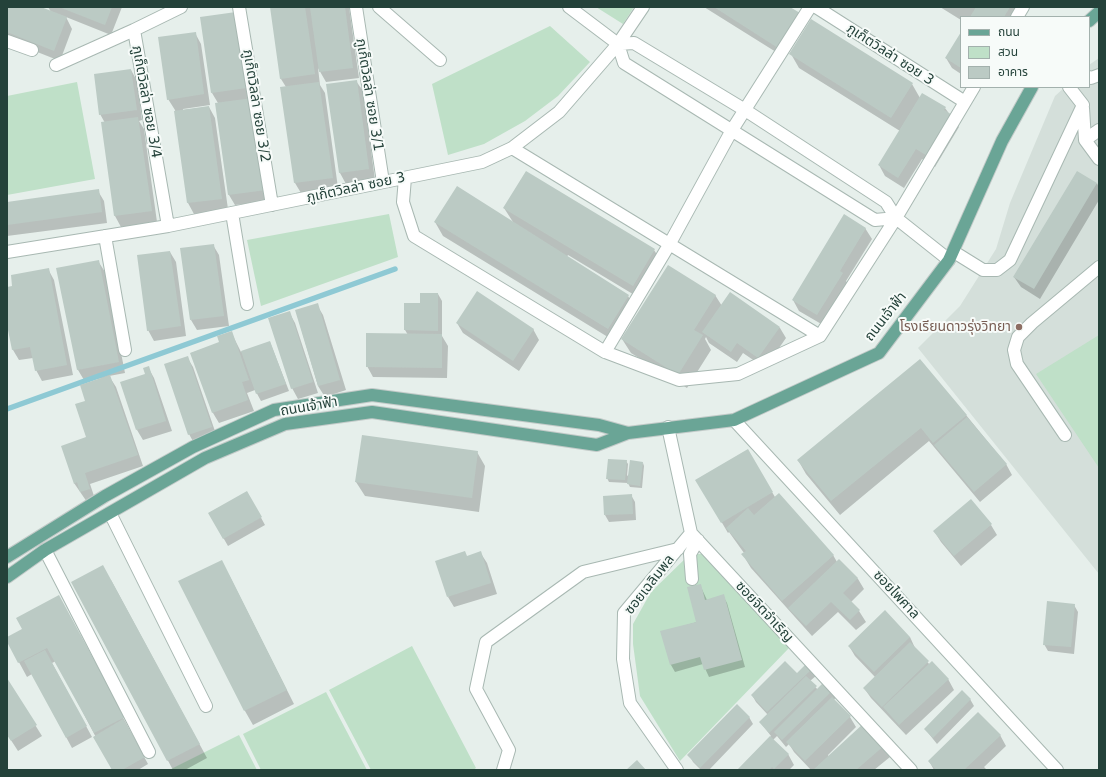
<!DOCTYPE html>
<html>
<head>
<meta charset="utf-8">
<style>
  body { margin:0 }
  #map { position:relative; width:1106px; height:777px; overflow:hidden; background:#e6efeb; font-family:"DejaVu Sans","Noto Sans Thai",sans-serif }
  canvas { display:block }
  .frame { position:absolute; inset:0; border:8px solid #24423a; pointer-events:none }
  .legend { position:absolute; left:960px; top:16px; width:130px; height:72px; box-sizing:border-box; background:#f7fbf9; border:1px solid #a3b1ad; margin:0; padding:5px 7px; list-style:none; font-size:12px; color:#24423a }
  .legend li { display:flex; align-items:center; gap:8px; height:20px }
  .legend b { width:20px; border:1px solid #a3b1ad }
</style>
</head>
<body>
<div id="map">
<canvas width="1106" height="777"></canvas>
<div class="frame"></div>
<ul class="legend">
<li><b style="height:5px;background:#6aa596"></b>ถนน</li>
<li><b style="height:11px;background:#bfe0c8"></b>สวน</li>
<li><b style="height:11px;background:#bbcac4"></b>อาคาร</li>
</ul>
</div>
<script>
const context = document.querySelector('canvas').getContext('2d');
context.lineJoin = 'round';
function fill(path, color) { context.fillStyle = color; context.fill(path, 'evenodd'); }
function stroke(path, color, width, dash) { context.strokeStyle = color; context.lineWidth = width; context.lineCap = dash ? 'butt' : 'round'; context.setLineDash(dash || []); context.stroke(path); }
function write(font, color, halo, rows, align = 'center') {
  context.font = font + ' "DejaVu Sans","Noto Sans Thai",sans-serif'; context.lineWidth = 4; context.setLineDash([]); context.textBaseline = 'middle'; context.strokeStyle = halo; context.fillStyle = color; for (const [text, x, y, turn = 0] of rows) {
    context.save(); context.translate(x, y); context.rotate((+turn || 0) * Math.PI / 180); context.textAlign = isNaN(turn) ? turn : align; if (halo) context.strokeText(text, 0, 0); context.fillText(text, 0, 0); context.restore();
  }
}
const built = new Path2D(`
  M1099 58V574L918 348 960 306 996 249 1010 203 1055 96 1065 87H1089V65Z`);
const green = new Path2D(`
  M596 7H634L623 24Z
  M550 26 590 62 558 96 525 121 484 144 448 155 432 84Z
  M77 82 95 179 7 195V96Z
  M389 214 398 257 261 306 247 240Z
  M1099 335V468L1036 374Z
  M690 554H702L789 648 680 761 640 696 633 644V624L651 592Z
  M412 646 476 768 473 770H371L329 690Z
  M326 692 367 770H261L243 734Z
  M239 735 257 770H169Z`);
const shadow = new Path2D(`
  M7 7H38L51 12 48 7H122L111 35 66 17 72 29 60 61 7 40Z
  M271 7H349L359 78 326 82 318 68 320 85 325 93 338 188 301 193 295 183 286 87 281 79Z
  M704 7H788L784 57Z
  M940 7H1014L1018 14 1016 17H961V20Z
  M235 13 271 201 235 205 229 195 218 103 212 93Z
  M195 33 201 44 210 105 183 109V110L209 107 215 118 228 209 194 214 188 203 175 110 168 99Z
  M961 34V74L952 68 946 58Z
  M791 54 912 84 920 98 945 108 959 127 935 167 922 159 904 188 885 176 879 165 900 131 799 68Z
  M131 70 137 81 142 120 139 121 144 129 157 222 121 227 115 216 102 123H105L100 114Z
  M356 81 363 91 375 180 346 184 340 173 327 85Z
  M526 172 654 250 663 264 641 299 568 255 567 257 628 296 636 310 616 342 443 236 435 222H513L504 208Z
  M1097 183 1099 188V200L1040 299 1021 287 1014 277Z
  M98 191 104 201 107 223 7 236V203Z
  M865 228 872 239 846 281 848 284 823 325 799 311 793 300Z
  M213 245 219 255 229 326 197 330 191 320Z
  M170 252 176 262 186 336 154 341 148 330Z
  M98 261 105 272 125 373 109 376 116 387 143 466 90 484 95 499 87 502 74 483 88 438 87 401 105 378 84 380 78 370 58 269Z
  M48 269 54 280 73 375 42 381 36 370 33 358 19 360 13 350 7 320V288L14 287Z
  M438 294 442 301V336L448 346 447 378 373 377 367 366 408 335 405 330V304H421Z
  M715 295 722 306 780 328 786 338 765 368 743 353 737 362 709 343 706 337 705 339 711 350 687 388 631 353 622 339Z
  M317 305 323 315 346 390 325 397 318 386 296 311Z
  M289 312 295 323 318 393 298 399 292 388Z
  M457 323 533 329 539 340 519 371 463 333Z
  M231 332 241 352 270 342 289 391 261 401 255 390 247 393 254 411 219 423 213 413 191 353 220 343Z
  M187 357 193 367 217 437 195 445 189 434Z
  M148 367 154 378 172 431 143 440 137 430Z
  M966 415 1006 464 1012 475 980 502 929 441 840 515 806 474 798 460Z
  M747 451 775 497 833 555 837 562 839 560 858 579 864 589 851 602 859 611 866 622 856 630 838 612 812 636 751 568 743 555 744 553 729 532 728 533 697 480Z
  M477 452 485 466 479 512 365 496 356 482Z
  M626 461 628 464 627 476 643 463 644 466 642 488 630 487 628 483 609 482 607 478Z
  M247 492 265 525 228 546 209 513Z
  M631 495 635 502 636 520 609 522 605 515Z
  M991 525 997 535 961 566 941 542 934 531Z
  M480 552 487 563 497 594 454 607 448 597 467 557Z
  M229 575 294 704 253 725 245 711Z
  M111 580 207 758 185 770H173L72 582Z
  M700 585 707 600 723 596 727 603 745 667 709 677 703 664 675 672 671 665 662 632 697 622Z
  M58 597 148 764 138 770H113L56 661 52 663 92 737 72 748 32 674 27 677 7 640V638L23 629Z
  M1074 605 1078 612 1074 654 1048 651 1044 644Z
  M910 637 915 648 930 665 948 679 954 690 906 735 871 698 864 688 875 677 855 656 849 646Z
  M808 664 817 675 810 681 818 690 825 683 836 697 834 700 850 717 856 727 828 755 829 757 884 746 890 757 874 770H811L794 752 789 744 786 747 777 736 773 740 788 754 794 765 789 770H738L771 736 760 722 768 715 756 702 752 695 797 675Z
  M7 680 42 736 18 751 7 734Z
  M970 699 974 706 937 744 925 729Z
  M749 717 753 724 709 770H701L693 762 689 755Z
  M1000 735 1006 746 984 767 987 770H934L929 761Z`);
const stream = new Path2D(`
  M7 409 395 269`);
const building = new Path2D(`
  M7 7H41L67 17 54 51 7 32Z
  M59 7H112L105 25Z
  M270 7H305L315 74 280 79Z
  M310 7H345L353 68 319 72Z
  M714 7H790L800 13 778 48Z
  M976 7H1010L1004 17H970Z
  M236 12 246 88 211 93 200 17Z
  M811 19 913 83 891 118 789 54Z
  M196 32 204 94 167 100 158 37Z
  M961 32V68L945 58Z
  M131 69 137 110 99 115 94 74Z
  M357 80 369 169 339 173 326 84Z
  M319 82 333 178 294 183 280 87Z
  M922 93 946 107 944 110 954 116 929 157 916 149 898 178 878 165Z
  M253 98 266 190 228 195 215 103Z
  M209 106 222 199 187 203 174 111Z
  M138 117 152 211 114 216 101 122Z
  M526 171 655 249 633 286 503 208Z
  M1077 171 1097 183 1034 289 1013 277Z
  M457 186 629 295 608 329 434 222Z
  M99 189 102 212 7 225V202Z
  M844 214 866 228 840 271 843 273 817 315 792 300Z
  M214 244 224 316 190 320 180 248Z
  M170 251 181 326 147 331 137 255Z
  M99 260 119 362 77 370 56 268Z
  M668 265 716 295 694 330 703 335 678 375 621 339Z
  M49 268 67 365 35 371 30 347 12 350 7 325V287L12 286 11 275Z
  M477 291 534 329 513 361 456 323Z
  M730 292 780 327 758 358 737 343 731 352 702 332Z
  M420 293H438V331L404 330V303H420Z
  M318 303 340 380 318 386 295 310Z
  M290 311 313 382 291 389 268 318Z
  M232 331 249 380 242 382 248 400 212 413 190 353 219 342 217 336Z
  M366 333 442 334V368L366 367Z
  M270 341 286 384 256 394 241 351Z
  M188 356 212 427 188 435 164 364Z
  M920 359 967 415 933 443 921 428 831 501 797 460Z
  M149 366 166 421 136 430 120 382 145 374 143 368Z
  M110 375 138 455 85 473 90 489 80 492 77 482 74 484 61 446 86 437 75 404 85 401 80 385Z
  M967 417 1007 464 974 492 934 445Z
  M362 435 478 451 472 498 355 482Z
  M748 449 773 492 721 523 695 480Z
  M608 459 627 460 625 480 606 479Z
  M630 460 643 462 640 486 627 484Z
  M247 491 262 517 223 539 208 513Z
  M779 493 834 555 782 601 741 554 746 551 726 528 748 508 754 515Z
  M632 494 633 514 604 515 603 496Z
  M971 499 992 524 954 556 933 531Z
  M465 551 467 556 481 551 491 583 447 597 435 561Z
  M839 559 858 578 843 593 860 610 850 620 831 602 806 626 788 608Z
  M222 560 287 690 244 711 178 581Z
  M103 565 200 744 167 761 71 582Z
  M701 584 705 600 724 594 742 660 704 670 700 657 670 665 660 631 696 622 687 587Z
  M59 595 125 717 94 733 47 648 18 663 7 642V637L22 629 16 618Z
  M1047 601 1075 604 1071 647 1043 645Z
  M885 610 910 637 874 672 848 646Z
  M910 642 929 661 882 707 863 688Z
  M45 650 87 726 66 738 24 661Z
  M785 661 797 673 808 662 813 668 767 712 751 695Z
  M932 661 949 679 899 725 883 707Z
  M806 676 817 686 769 733 759 722Z
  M7 678 37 725 11 741 7 735Z
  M825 681 833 690 782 740 774 732Z
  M962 690 971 699 933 738 924 729Z
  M832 697 851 716 805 761 786 742Z
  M737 704 750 717 700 768 687 755Z
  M978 712 1001 735 964 770H936L928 761Z
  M123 719 145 757 122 770H112L93 737Z
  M864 723 885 745 856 770H813Z
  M770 736 789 754 774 769 772 767 769 770H737Z
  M637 760 646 770H626Z`);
const minor = new Path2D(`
  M239 7 272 205
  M356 7 383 182
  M379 7 440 60
  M569 7 618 44
  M816 7 965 102
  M1017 17 1023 7
  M7 41 32 50
  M618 44 634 43 745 110 886 202 896 218 949 260
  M618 44 624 63 875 220 896 218
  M56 65 134 30
  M1089 77 1091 78 1099 75
  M1083 108 1085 140 1099 159
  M1085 140 1099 130
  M512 148 820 336
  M405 178 403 202 414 236 605 352 679 380 738 374 820 336 896 218 974 87
  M232 213 247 304
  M168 226 134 30 181 7
  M105 236 125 350
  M7 252 168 226 482 162 512 148 559 112 618 44 643 7
  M954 252 983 270H997L1010 260 1083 105 1069 87
  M605 352 669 245 732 130 810 7
  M734 420 1057 770
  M668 427 691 533 911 770
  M1065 435 1017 364 1014 350 1018 337 1032 323 1099 267
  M110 513 206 706
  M45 550 149 752
  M692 579 690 554 698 540
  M503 770 509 750 476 689 486 642 583 572 678 549
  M677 770 630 703 623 659 624 613 691 533`);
const major = new Path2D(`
  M1089 21 1099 12
  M7 557 105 496 193 447 274 410 372 395 599 425 628 433
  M7 577 45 550 205 458 285 424 372 412 597 445 628 433 734 420 879 353 949 260 1002 141 1032 87`);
const markers = [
  [1019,327,4,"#8d6e63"]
];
const streetNames = [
  ["ภูเก็ตวิลล่า ซอย 3",890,55,33],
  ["ภูเก็ตวิลล่า ซอย 3/1",369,95,81],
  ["ภูเก็ตวิลล่า ซอย 3/4",146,102,80],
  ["ภูเก็ตวิลล่า ซอย 3/2",256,106,81],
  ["ภูเก็ตวิลล่า ซอย 3",356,188,-12],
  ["ถนนเจ้าฟ้า",886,317,-52],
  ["ถนนเจ้าฟ้า",309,407,-10],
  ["ซอยเฉลิมพล",650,585,-52],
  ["ซอยไพศาล",896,595,47],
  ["ซอยจิตจำเริญ",764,612,47]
];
const educationNames = [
  ["โรงเรียนดาวรุ่งวิทยา",1011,327]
];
fill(built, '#d4dfda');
fill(green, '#bfe0c8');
fill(shadow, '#0003');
stroke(stream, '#8ec9d4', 5.5);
fill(building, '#bbcac4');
stroke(minor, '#a8b8b2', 14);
stroke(major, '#c2cac8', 14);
stroke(minor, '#fff', 12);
stroke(major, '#6aa596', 12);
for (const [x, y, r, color] of markers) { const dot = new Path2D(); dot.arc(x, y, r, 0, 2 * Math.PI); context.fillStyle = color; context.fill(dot); stroke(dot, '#f7fbf9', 1.5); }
write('14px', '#24423a', '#f7fbf9', streetNames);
write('14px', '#785e54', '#f7fbf9', educationNames, 'right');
</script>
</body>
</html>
